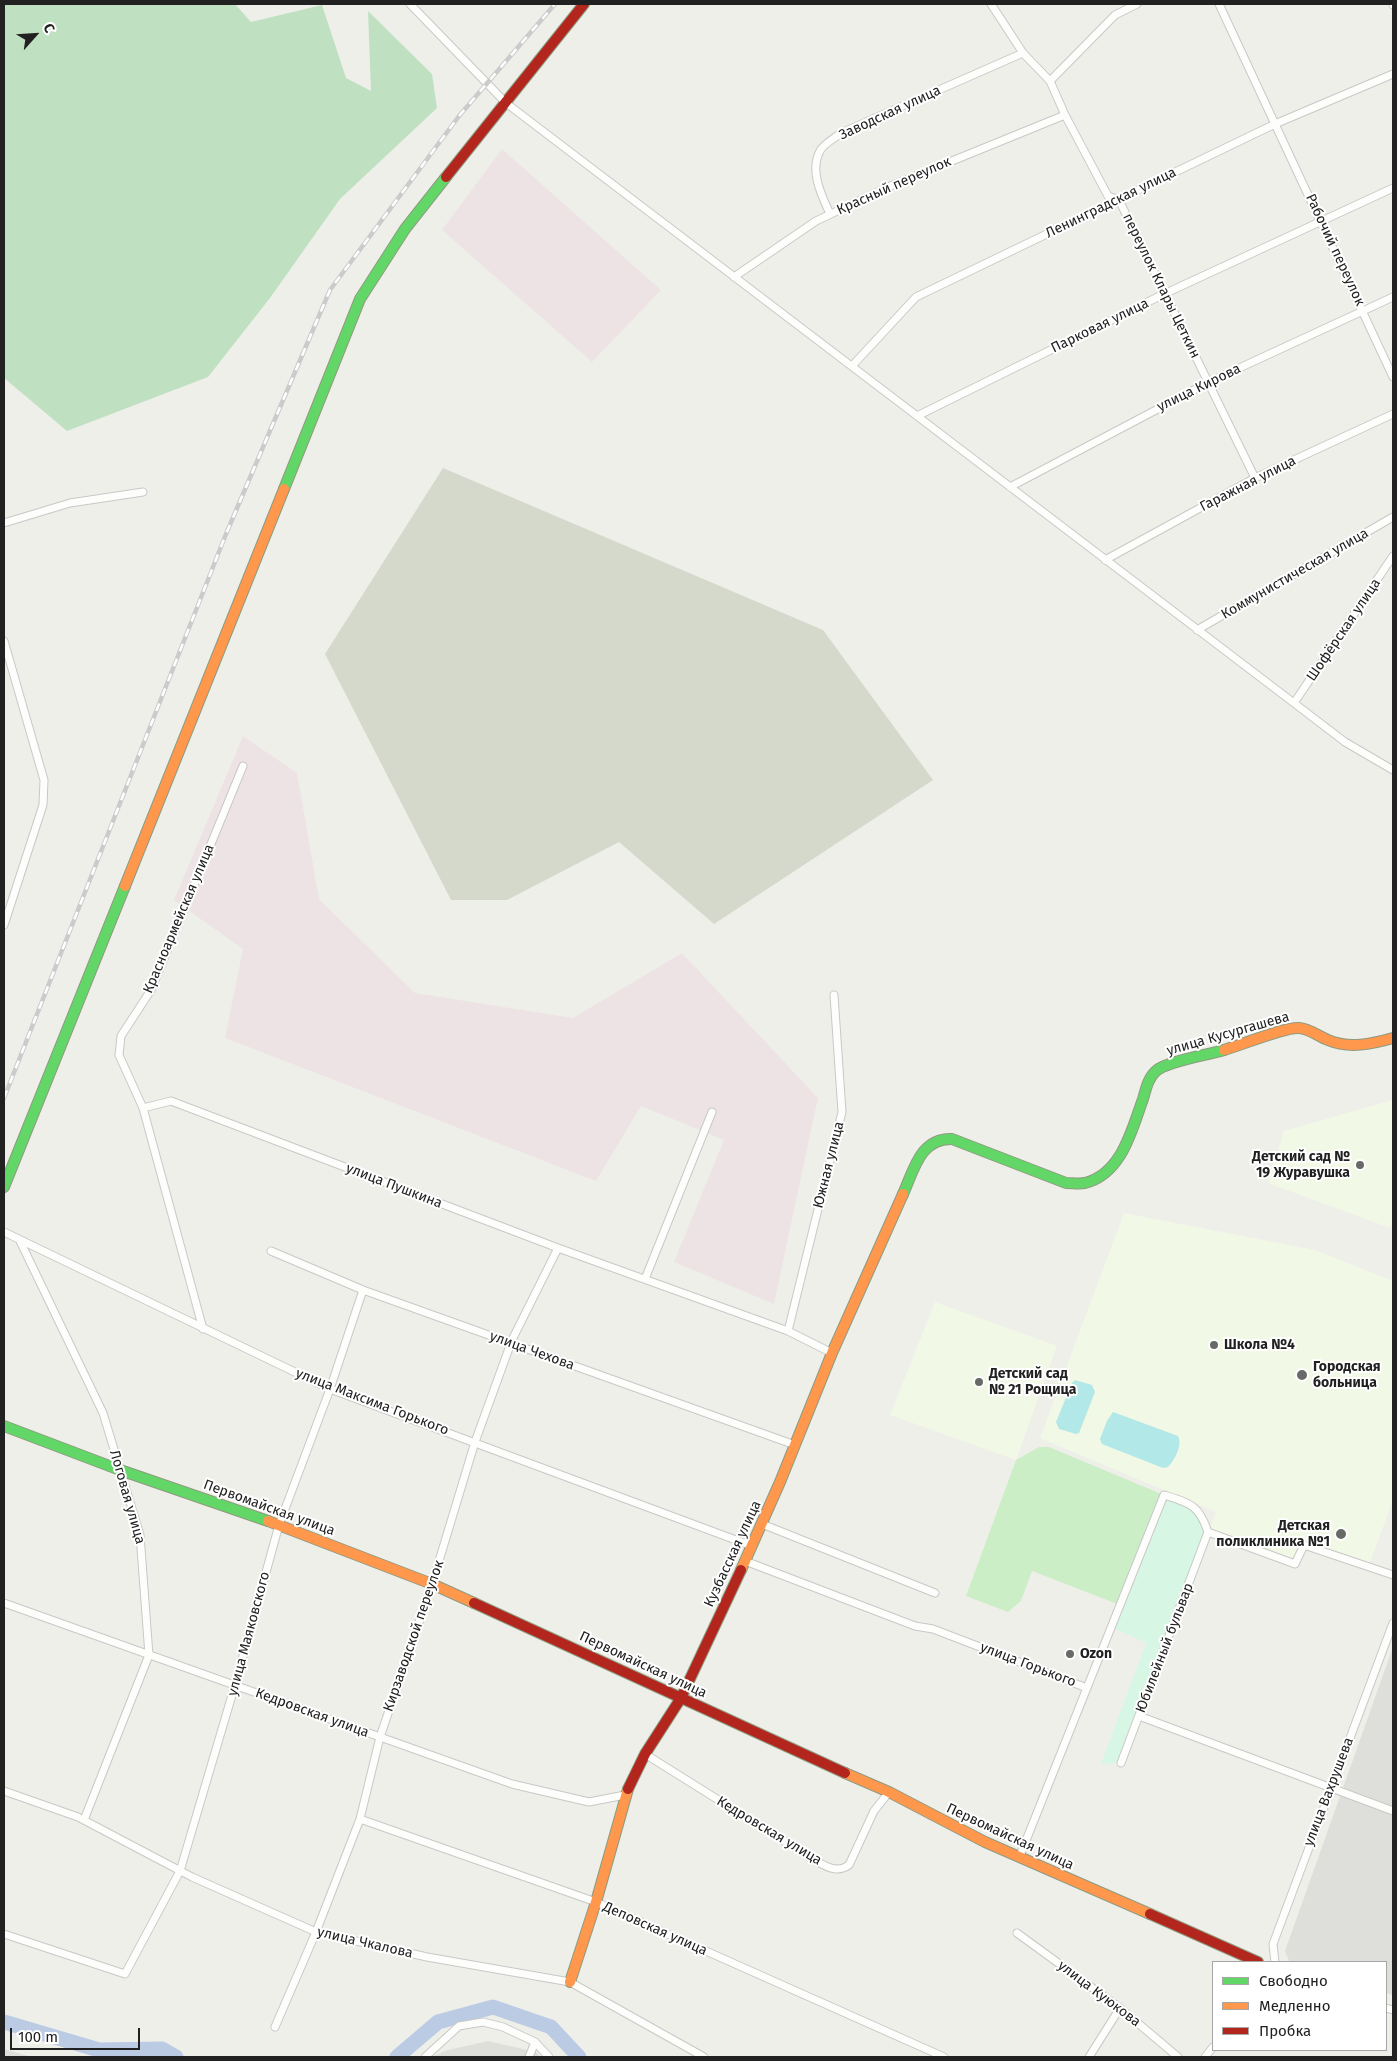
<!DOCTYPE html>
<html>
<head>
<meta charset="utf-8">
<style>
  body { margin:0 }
  #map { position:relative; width:1397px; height:2061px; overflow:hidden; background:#efefea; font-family:"Fira Sans",sans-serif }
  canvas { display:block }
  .frame { position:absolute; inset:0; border:5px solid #212121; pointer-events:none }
  .legend { position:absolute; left:1212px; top:1961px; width:175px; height:90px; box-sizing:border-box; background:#fff; border:1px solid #a6a6a6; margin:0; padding:6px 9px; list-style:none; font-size:15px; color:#212121 }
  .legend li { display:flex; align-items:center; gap:10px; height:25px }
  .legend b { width:25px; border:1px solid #a6a6a6 }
  .north { position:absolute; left:10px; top:10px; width:50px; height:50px; -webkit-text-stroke:4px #fff; paint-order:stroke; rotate:64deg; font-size:14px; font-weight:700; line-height:20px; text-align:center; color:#212121 }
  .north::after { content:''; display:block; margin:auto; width:18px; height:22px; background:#212121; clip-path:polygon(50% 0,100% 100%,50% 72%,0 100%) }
  .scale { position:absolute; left:10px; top:2028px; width:130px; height:22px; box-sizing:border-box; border:2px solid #212121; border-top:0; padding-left:6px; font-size:15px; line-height:18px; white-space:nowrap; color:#212121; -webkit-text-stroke:4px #fff; paint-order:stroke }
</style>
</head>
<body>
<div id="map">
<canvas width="1397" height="2061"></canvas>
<div class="frame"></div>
<ul class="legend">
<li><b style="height:6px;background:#63d668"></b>Свободно</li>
<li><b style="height:6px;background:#ff974d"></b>Медленно</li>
<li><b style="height:6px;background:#b3261e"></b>Пробка</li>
</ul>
<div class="north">С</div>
<div class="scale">100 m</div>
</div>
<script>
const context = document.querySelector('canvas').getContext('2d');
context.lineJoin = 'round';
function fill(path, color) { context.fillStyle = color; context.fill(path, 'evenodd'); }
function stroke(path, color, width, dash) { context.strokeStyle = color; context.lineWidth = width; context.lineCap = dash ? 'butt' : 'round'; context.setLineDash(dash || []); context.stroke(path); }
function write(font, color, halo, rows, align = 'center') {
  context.font = font + ' "Fira Sans",sans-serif'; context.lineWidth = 4; context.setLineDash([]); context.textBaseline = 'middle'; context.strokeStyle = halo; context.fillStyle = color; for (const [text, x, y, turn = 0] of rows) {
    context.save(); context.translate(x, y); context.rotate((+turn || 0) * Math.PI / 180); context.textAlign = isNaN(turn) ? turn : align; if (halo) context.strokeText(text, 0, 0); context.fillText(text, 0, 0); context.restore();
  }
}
const residential = new Path2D(`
  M1393 1647V1995L1386 1993V1962H1292L1289 1961 1285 1951Z
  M488 2041 536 2052 541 2057H431L448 2050Z
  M4 2049 32 2057H4Z`);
const industrial = new Path2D(`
  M502 149 661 290 592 362 442 230Z
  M243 736 297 773 319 899 415 993 573 1018 682 953 818 1098 774 1304 674 1262 724 1140 641 1106 596 1181 225 1038 243 949 174 900Z`);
const education = new Path2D(`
  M1393 1100V1218L1390 1228 1268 1183 1284 1131Z
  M1124 1213 1315 1250 1393 1281V1500L1368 1568 1304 1546 1295 1564 1208 1532 1216 1512 1040 1438Z
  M935 1302 1057 1346 1016 1460 890 1415Z`);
const construction = new Path2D(`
  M443 468 823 630 933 780 714 924 619 842 507 900H451L325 654Z`);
const grass = new Path2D(`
  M1039 1447H1049L1164 1495 1120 1605 1032 1571 1021 1601 1008 1612 966 1596 1016 1460Z`);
const forest = new Path2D(`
  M4 4H235L251 22 322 5 346 78 371 91 368 11 432 74 437 108 340 199 270 298 208 377 67 431 4 378Z`);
const park = new Path2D(`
  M1164 1495 1189 1503 1208 1532 1121 1763 1101 1764 1146 1643 1111 1627Z`);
const pitch = new Path2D(`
  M1075 1380 1092 1385 1095 1392 1079 1433 1076 1434 1059 1429 1056 1422 1072 1383Z
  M1113 1412 1178 1436C1183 1445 1174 1461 1168 1467L1163 1468 1102 1444 1100 1439 1107 1421Z`);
const river = new Path2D(`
  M4 2022 99 2050 162 2049 176 2057
  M397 2057 438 2022 493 2007 551 2027 579 2057`);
const street = new Path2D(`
  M410 4 506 103 1294 703 1345 742 1393 770
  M991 4 1023 53 1050 81 1065 115 1108 196 1119 200 1255 478
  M1219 4 1393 377
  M1393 4V5
  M1050 81 1115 15 1137 4
  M830 214C822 196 809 171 820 151 823 144 835 138 841 133L1023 53
  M734 277 816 221 888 187 1065 115
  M852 366 916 297 1275 124 1393 74
  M917 416 1164 294 1393 188
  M1010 487 1209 382 1393 297
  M4 523 70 503 143 492
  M1105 560 1255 478 1393 414
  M1197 630 1393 517
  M4 641 44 780 43 805 4 925
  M1294 703 1393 556
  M143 1108 171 1101 558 1248 788 1331 832 1353
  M4 1232 330 1389 752 1546
  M20 1241 103 1413 140 1535 149 1655 84 1820
  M271 1251 363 1290 795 1445
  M645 1279 712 1112
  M203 1329 143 1108 119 1055 121 1036 151 990 243 766
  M788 1331 842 1112 834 995
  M762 1524 935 1593
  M1208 1532 1295 1564 1304 1545 1393 1575
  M745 1561 915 1626 933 1629 1087 1688
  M4 1603 512 1784 589 1802 625 1795
  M1139 1716 1393 1811
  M645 1754 808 1856C822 1864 835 1875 849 1865L874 1811 889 1792
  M1121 1763 1208 1532
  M4 1791 78 1817 192 1877 316 1932 427 1957 570 1982 704 2057
  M360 1819 596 1902 944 2057
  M1019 1858 1164 1495C1190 1503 1199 1505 1208 1532
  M1017 1933 1120 2008 1178 2057
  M4 1934 125 1974 180 1871 235 1685 279 1525 330 1389 363 1290
  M1275 1962 1273 1944 1393 1623
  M1386 2008 1393 2010
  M275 2027 316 1932 360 1819 380 1737 432 1584 475 1442 512 1340 558 1248
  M425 2057 459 2026 483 2022 503 2027 535 2042 549 2057
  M529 2057 535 2042
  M1089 2057 1120 2008
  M1205 2057 1213 2047`);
const fast = new Path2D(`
  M284 489 360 299 405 229 446 177
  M4 1187 125 886
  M903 1194C914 1170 920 1138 952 1139L1066 1183C1072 1183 1079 1184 1085 1183 1122 1174 1132 1129 1143 1099 1146 1089 1148 1078 1156 1071 1167 1061 1208 1055 1224 1050
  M4 1426 120 1470 268 1521`);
const slow = new Path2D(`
  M125 886 284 489
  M1224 1050C1242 1045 1284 1027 1299 1028 1310 1029 1318 1036 1328 1040 1349 1049 1372 1044 1393 1038
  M268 1521 432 1584 474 1603
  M741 1570 780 1482 832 1353 903 1194
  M845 1773 889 1792 985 1842 1150 1914
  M570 1982 596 1902 628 1789`);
const jam = new Path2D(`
  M446 177 584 4
  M474 1603 845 1773
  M628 1789 645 1754 681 1698 741 1570
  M1150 1914 1258 1962`);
const rail = new Path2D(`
  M4 1098 226 534 330 290 459 116 555 4`);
const markers = [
  [1360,1165,5,"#696967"],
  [1214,1345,5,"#696967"],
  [1302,1375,6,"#696967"],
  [979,1382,5,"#696967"],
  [1341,1534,6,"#696967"],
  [1070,1654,5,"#696967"]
];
const streetNames = [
  ["Заводская улица",890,113,-25],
  ["Красный переулок",894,186,-24],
  ["Ленинградская улица",1111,203,-26],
  ["Рабочий переулок",1335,250,65],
  ["переулок Клары Цеткин",1161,286,64],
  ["Парковая улица",1100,326,-26],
  ["улица Кирова",1199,388,-26],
  ["Гаражная улица",1248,484,-27],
  ["Коммунистическая улица",1295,574,-30],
  ["Шофёрская улица",1344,630,-56],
  ["Красноармейская улица",179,919,-67],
  ["улица Кусургашева",1228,1034,-16],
  ["Южная улица",829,1165,-76],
  ["улица Пушкина",394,1186,21],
  ["улица Чехова",532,1351,20],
  ["улица Максима Горького",372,1402,21],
  ["Логовая улица",127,1497,74],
  ["Первомайская улица",269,1508,20],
  ["Кузбасская улица",733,1554,-65],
  ["улица Маяковского",249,1634,-75],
  ["Кирзаводской переулок",414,1636,-71],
  ["Юбилейный бульвар",1165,1648,-69],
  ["Первомайская улица",643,1665,25],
  ["улица Горького",1028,1665,21],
  ["Кедровская улица",312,1713,20],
  ["улица Вахрушева",1329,1792,-69],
  ["Кедровская улица",769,1831,31],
  ["Первомайская улица",1010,1837,25],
  ["Деповская улица",655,1929,24],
  ["улица Чкалова",365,1943,13],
  ["улица Куюкова",1099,1994,37]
];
const poiNames = [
  ["Детский сад №",1350,1157,"right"],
  ["19 Журавушка",1350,1173,"right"],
  ["Школа №4",1224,1345],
  ["Городская",1313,1367],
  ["больница",1313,1383],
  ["Детский сад",989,1374],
  ["№ 21 Рощица",989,1390],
  ["Детская",1330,1526,"right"],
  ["поликлиника №1",1330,1542,"right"],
  ["Ozon",1080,1654]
];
fill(residential, '#dededb');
fill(industrial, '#ede3e4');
fill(education, '#f1f8e6');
fill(construction, '#d4d9cb');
fill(grass, '#cceec7');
fill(forest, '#c0e0c2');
fill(park, '#d7f7e4');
fill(pitch, '#b2e8e7');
stroke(river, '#bbcbe4', 15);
stroke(street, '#c8c8c6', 9);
stroke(fast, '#8e9b80', 12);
stroke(slow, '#8e9b80', 12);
stroke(jam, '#8e9b80', 12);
stroke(street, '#fdfdfc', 7);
stroke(fast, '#63d668', 10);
stroke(slow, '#ff974d', 10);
stroke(jam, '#b3261e', 10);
stroke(rail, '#cbcbcb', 4.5);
stroke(rail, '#fff', 2.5, [8]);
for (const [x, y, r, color] of markers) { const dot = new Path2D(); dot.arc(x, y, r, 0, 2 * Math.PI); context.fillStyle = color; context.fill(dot); stroke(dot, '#fff', 2); }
write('14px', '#212121', '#fff', streetNames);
write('bold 14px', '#212121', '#fff', poiNames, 'left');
</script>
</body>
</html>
